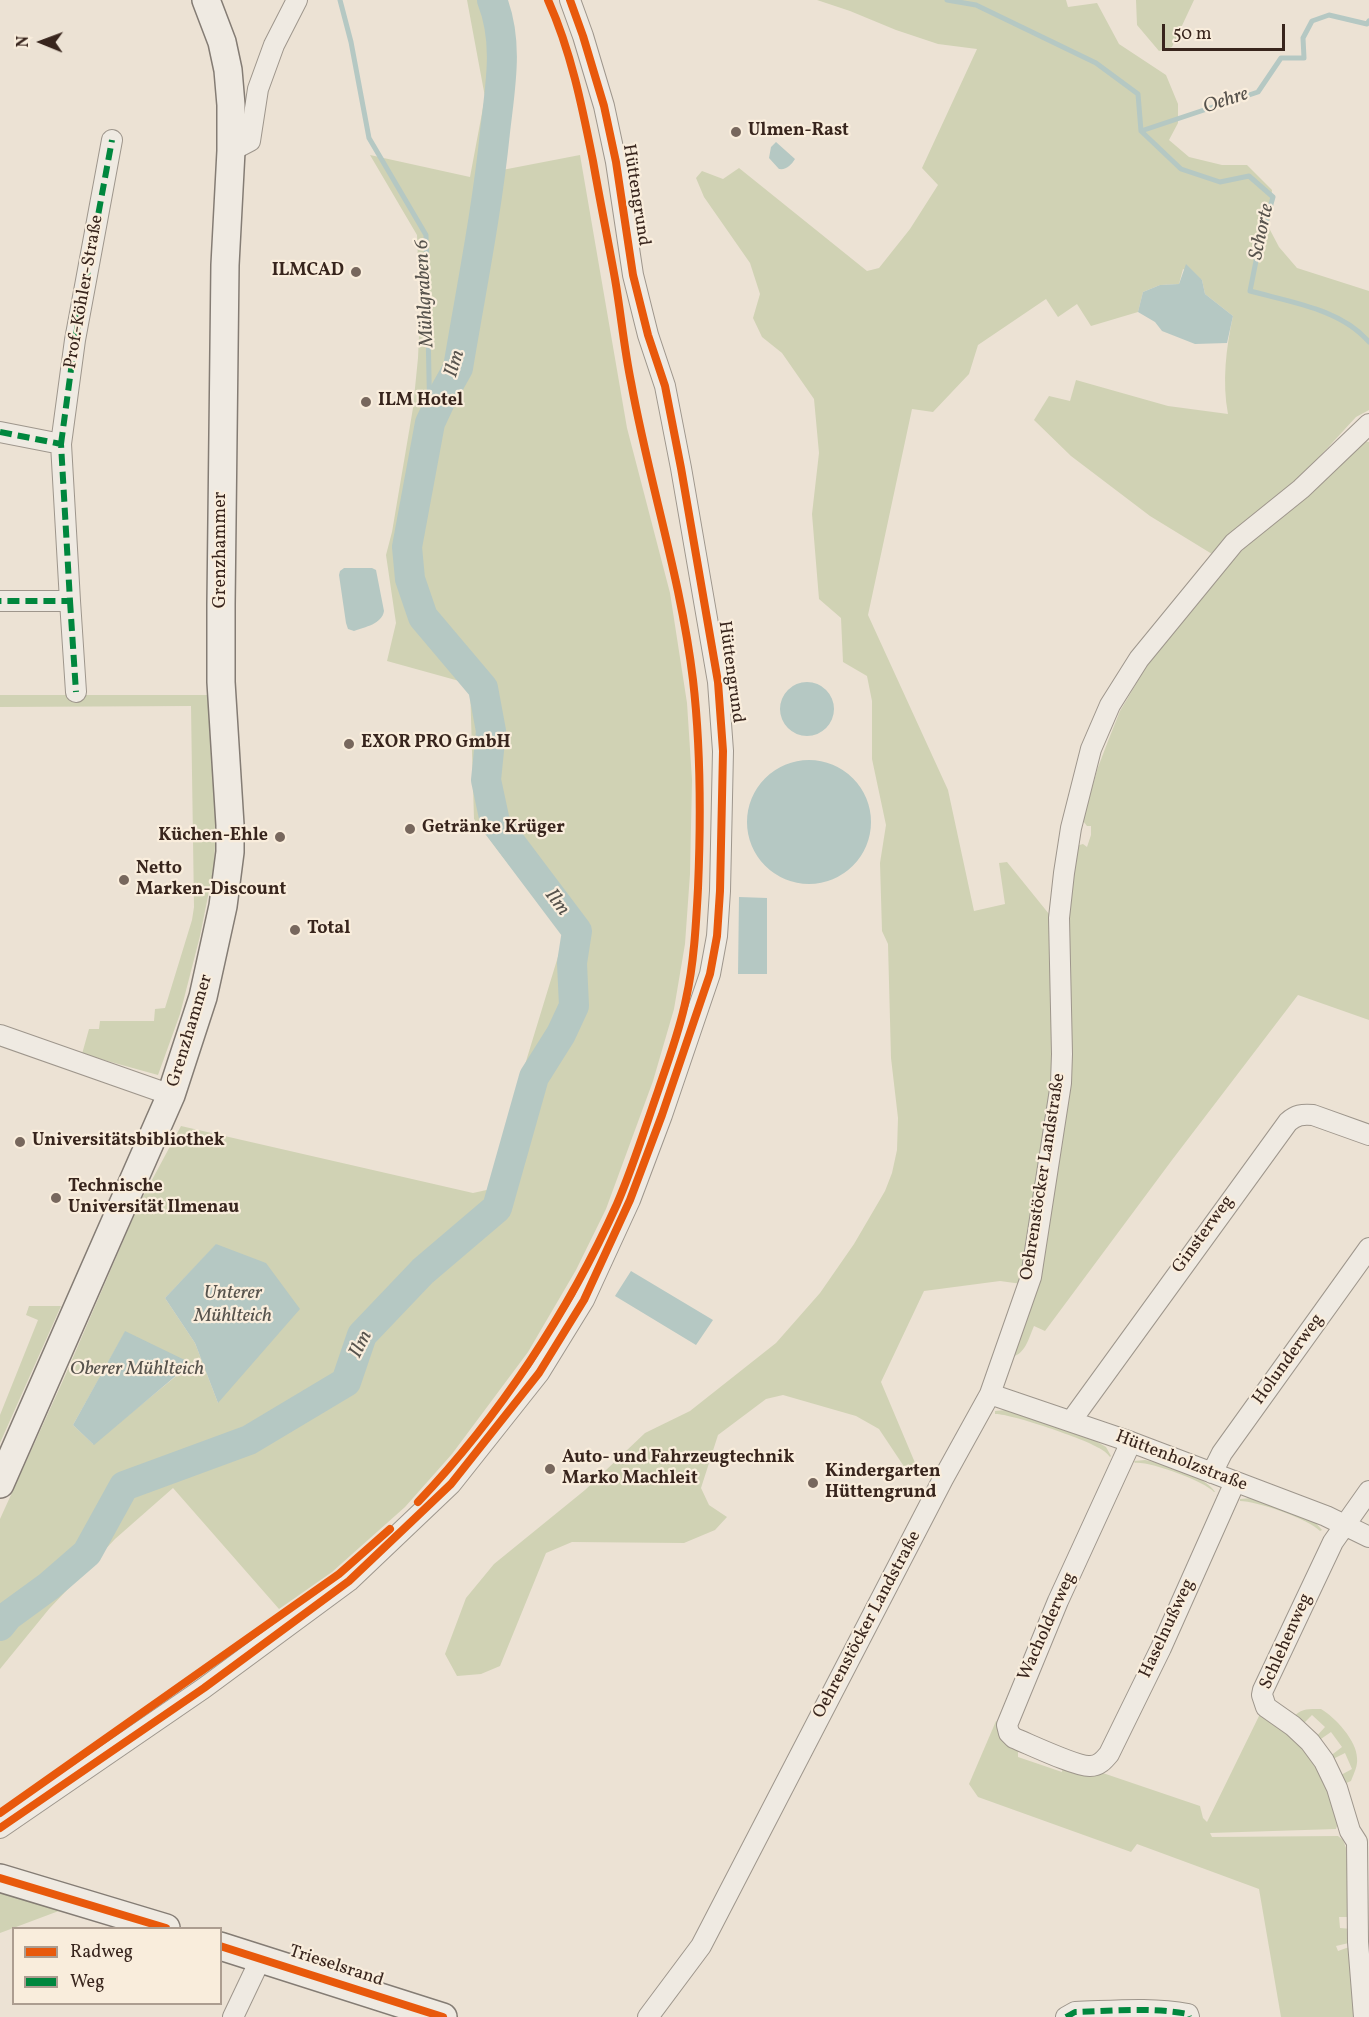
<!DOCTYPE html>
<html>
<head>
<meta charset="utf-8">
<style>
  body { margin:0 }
  #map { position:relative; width:1369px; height:2017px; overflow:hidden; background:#ece2d4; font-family:Vollkorn,serif }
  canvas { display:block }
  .legend { position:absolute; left:12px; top:1927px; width:210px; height:78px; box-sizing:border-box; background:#f9eddc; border:2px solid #ac9d90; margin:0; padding:8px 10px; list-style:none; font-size:18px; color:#38251d }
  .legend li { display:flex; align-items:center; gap:12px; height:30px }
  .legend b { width:30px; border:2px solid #ac9d90 }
  .north { position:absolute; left:12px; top:12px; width:60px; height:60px; -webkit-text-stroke:4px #f9eddc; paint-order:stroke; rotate:271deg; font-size:16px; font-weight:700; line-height:24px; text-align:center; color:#38251d }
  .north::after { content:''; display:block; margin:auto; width:21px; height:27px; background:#38251d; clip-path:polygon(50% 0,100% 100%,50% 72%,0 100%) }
  .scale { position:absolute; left:1162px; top:24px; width:123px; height:27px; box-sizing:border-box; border:3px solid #38251d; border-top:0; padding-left:8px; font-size:18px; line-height:21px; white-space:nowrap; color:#38251d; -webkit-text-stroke:4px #f9eddc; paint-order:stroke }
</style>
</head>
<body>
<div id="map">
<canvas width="1369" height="2017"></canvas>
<ul class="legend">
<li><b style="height:8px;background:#e8590c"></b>Radweg</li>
<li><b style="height:8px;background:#00873e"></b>Weg</li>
</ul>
<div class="north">N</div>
<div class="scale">50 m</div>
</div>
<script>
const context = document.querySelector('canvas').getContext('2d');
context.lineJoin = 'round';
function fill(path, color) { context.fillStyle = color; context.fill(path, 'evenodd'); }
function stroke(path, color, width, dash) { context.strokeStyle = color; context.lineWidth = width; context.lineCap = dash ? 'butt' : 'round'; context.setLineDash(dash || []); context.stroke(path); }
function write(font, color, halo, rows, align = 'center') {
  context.font = font + ' Vollkorn,serif'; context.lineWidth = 4.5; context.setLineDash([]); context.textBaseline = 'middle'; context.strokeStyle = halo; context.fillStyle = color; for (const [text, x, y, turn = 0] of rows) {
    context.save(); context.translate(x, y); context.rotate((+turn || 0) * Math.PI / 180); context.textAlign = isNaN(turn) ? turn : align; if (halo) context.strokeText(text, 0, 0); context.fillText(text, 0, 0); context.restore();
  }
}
const green = new Path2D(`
  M467 0H497C502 16 510 33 510 50 510 90 503 132 497 171L580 155 627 428 670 593 687 703 692 780 690 874 685 944 674 1009 653 1081 606 1209 576 1270 528 1352 452 1454 405 1507 332 1572 279 1609 173 1488 115 1539 49 1609 0 1669V1519L65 1376 139 1204 181 1126 473 1193 491 1189 527 1058 564 937 474 819 470 684 387 661 396 623 386 555 392 532 413 408 418 358 420 314 417 235 370 155 470 177 485 97ZM217 1244 218 1403 195 1343 165 1298ZM125 1332 191 1364 93 1444 73 1425Z
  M817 0H1066L1068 7 1097 3 1119 44 1166 75 1178 104V123L1169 140 1189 157 1222 165H1247L1272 190 1269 228 1279 247 1297 268 1369 291V410L1356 417 1298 480 1212 554 1150 516 1071 456 1034 420 1049 396 1070 401 1076 380 1168 406 1228 414C1222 382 1226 348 1233 316L1205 294 1202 280 1183 269 1179 284 1160 285 1143 292 1138 312 1091 326 1077 304 1058 317 1046 299 978 345 969 374 933 412 912 409 868 615 948 790 974 911 1005 904 999 863 1007 862 1049 914 1052 928 1053 1052 1048 1104 1023 1258 1022 1284 1000 1281 924 1291 881 1382 921 1477 909 1474 879 1429 856 1416 783 1395 766 1399 718 1435 701 1488 709 1505 727 1517 715 1530 684 1543 572 1542 546 1553 500 1666 481 1674 457 1676 445 1654 466 1598 494 1564 585 1490 645 1433 690 1411 776 1343 820 1293 854 1244 885 1191 892 1173 897 1150 898 1118 891 1058 888 944 882 931 880 863 886 825 872 759V701L867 676 843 662 841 618 819 599 812 514 819 453 814 399 782 353 762 337 753 318 760 294 750 263 704 197 696 178 702 171 723 179 739 168 867 271 879 268 910 229 938 185 922 168 977 49 938 44 896 30 850 11Z
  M1136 0H1194L1172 47 1159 51 1137 25Z
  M1364 441 1369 442V1020L1298 995 1172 1160 1045 1331 1034 1326C1029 1337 1025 1357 1009 1357L1032 1291 1076 846 1083 844 1087 847 1091 835V826H1087L1083 821 1097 770 1108 741 1120 711 1146 667 1219 576 1246 546Z
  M0 695H208L216 825 214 866 200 936 180 1014 158 1075 82 1054 89 1029H99L100 1021H154L155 1009 165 1008 192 920 194 907 191 706 0 707Z
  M29 1306H61L0 1443V1415L38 1320 26 1315Z
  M1006 1410 1094 1440 1106 1447 1111 1456 1110 1457C1107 1453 1103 1450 1099 1448 1085 1439 1009 1413 995 1414V1411Z
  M1145 1460C1163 1464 1206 1476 1215 1492H1214C1204 1481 1149 1461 1135 1463L1134 1461Z
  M1252 1498 1314 1521 1322 1530 1320 1531C1309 1519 1256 1501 1240 1501V1499Z
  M1321 1709C1335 1717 1357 1741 1357 1758 1358 1766 1354 1773 1351 1781L1344 1784 1339 1776 1352 1769 1345 1753 1331 1760 1329 1757 1342 1747 1331 1732 1318 1741 1315 1738 1325 1727 1312 1715 1302 1725 1294 1717C1300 1708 1311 1709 1321 1709Z
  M1260 1714 1280 1725 1318 1763 1339 1820 1336 1829 1210 1833 1212 1837 1338 1836 1343 1840 1346 1848 1351 1917H1339L1340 1928 1352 1929 1353 1942 1336 1946 1338 1951 1352 1946 1358 2017H1281L1259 1889 1137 1844 1131 1852 978 1797 969 1784 996 1721 1000 1723 1018 1745V1757L1062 1772 1063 1762 1091 1769 1200 1806 1203 1818 1207 1822Z
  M0 1893 64 1909 0 1933Z`);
const water = new Path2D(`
  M776 142 795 159C791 165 787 170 779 169L769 158 771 147Z
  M1186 264 1202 280 1205 294 1233 316 1227 343 1195 344 1162 331 1155 322 1138 312 1143 292 1160 285 1179 284Z
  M344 568H372L376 570 384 611C382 624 365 627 354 631L348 629 346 623 339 575 340 571Z
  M780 709a27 27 0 1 1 54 0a27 27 0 1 1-54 0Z
  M747 822a62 62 0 1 1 124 0a62 62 0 1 1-124 0Z
  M739 897 767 898V974H738Z
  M216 1244 266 1263 300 1309 218 1403 195 1343 165 1298Z
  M631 1271 713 1320 696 1345 615 1296Z
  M125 1331 191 1363 94 1445 73 1425Z`);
const stream = new Path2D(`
  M340 0 351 42 369 138 426 235 430 423
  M947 0 976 5 1096 63 1138 94 1141 131 1181 169 1220 182 1249 176 1273 197 1259 246 1250 291C1290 302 1341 309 1369 342
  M1141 131 1258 92 1281 58H1304L1303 38 1312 21 1329 15 1367 24 1369 21`);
const river = new Path2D(`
  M0 1626 8 1616 49 1586 87 1553 124 1486 249 1440 346 1382 362 1335 423 1271 497 1208 534 1077 561 1034 574 1006 572 963 577 931 495 822 486 780 491 731 483 688 423 617 410 579 407 547 430 423 444 393 458 368C471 290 487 211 495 132 500 87 509 43 492 0`);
const street = new Path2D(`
  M231 151 250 141 258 89 274 45 297 0
  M0 432 61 444 70 601H0
  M61 444 75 340 112 140
  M70 601 76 692
  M0 1035 171 1095
  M990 1394 1131 1442 1326 1516 1369 1537
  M1071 1421 1288 1122C1296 1115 1302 1114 1313 1115L1369 1135
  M1131 1442 1058 1601 1007 1725 1009 1733 1014 1738C1029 1744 1077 1767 1090 1766 1099 1766 1104 1760 1109 1754L1161 1648 1235 1482
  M1212 1473 1222 1453 1369 1248
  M0 1828 204 1688 349 1581 451 1484 539 1373 584 1300 630 1200 662 1115 710 974 717 936 720 891 723 751 718 682 681 468 665 386 648 335 633 275 616 162 604 106 583 36 570 0
  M1357 1842 1350 1831 1337 1788 1324 1761 1310 1742 1293 1726 1266 1707 1262 1695 1263 1690 1333 1542 1369 1491
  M1357 1842 1358 1942 1364 2017
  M233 2017 261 1958
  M648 2017 701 1946 943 1479 990 1394 1031 1277 1061 1083 1062 1054 1059 918 1064 873 1071 828 1091 749 1110 705 1139 659 1234 543 1301 489 1369 424
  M1066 2017 1075 2012C1112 2011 1151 2007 1188 2014L1189 2017`);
const secondary = new Path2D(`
  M0 1484 171 1095 203 997 223 906 230 852V825L221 682V604L225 265 231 151V105L228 70 222 42 206 0
  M0 1878 166 1928
  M220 1946 443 2017`);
const quiet = new Path2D(`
  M0 432 61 444 70 601H0
  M61 444 75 340 112 140
  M70 601 76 692
  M1066 2017 1075 2012C1112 2011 1151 2007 1188 2014L1189 2017`);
const cycleway = new Path2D(`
  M418 1502C499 1417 569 1311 617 1204 633 1167 645 1128 658 1091 668 1061 680 1030 686 999 694 963 696 925 698 888 701 818 701 749 693 680 681 579 649 482 631 382 624 348 621 314 615 279 608 240 600 201 593 161 582 106 571 51 548 0
  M0 1813 339 1574 390 1529
  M0 1828 204 1688 349 1581 451 1484 539 1373 584 1300 630 1200 662 1115 710 974 717 936 720 891 723 751 718 682 681 468 665 386 648 335 633 275 616 162 604 106 583 36 570 0
  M0 1878 166 1928
  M220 1946 443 2017`);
const markers = [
  [736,132,6,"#77675d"],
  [356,272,6,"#77675d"],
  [366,402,6,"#77675d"],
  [349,744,6,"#77675d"],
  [410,829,6,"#77675d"],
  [280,837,6,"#77675d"],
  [124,880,6,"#77675d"],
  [295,930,6,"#77675d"],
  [20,1142,6,"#77675d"],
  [56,1198,6,"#77675d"],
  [550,1469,6,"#77675d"],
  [813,1483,6,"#77675d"]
];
const poiNames = [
  ["Ulmen-Rast",748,132],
  ["ILMCAD",344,272,"right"],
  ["ILM Hotel",378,402],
  ["EXOR PRO GmbH",361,744],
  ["Getränke Krüger",422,829],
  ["Küchen-Ehle",268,837,"right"],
  ["Netto",136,870],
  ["Marken-Discount",136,891],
  ["Total",307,930],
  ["Universitätsbibliothek",32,1142],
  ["Technische",68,1188],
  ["Universität Ilmenau",68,1209],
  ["Auto- und Fahrzeugtechnik",562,1459],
  ["Marko Machleit",562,1480],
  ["Kindergarten",825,1473],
  ["Hüttengrund",825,1494]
];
const streetNames = [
  ["Hüttengrund",635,195,81],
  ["Prof.-Köhler-Straße",85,292,-80],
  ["Grenzhammer",222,550,-90],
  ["Hüttengrund",730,672,82],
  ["Grenzhammer",191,1031,-73],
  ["Oehrenstöcker Landstraße",1044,1177,-81],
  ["Ginsterweg",1204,1235,-54],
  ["Holunderweg",1289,1360,-54],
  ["Hüttenholzstraße",1181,1462,21],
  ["Oehrenstöcker Landstraße",868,1625,-62],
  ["Wacholderweg",1048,1627,-66],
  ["Haselnußweg",1168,1629,-65],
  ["Schlehenweg",1287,1642,-66],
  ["Trieselsrand",336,1967,18]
];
const waterNames = [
  ["Oehre",1226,102,-18],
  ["Schorte",1263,232,-78],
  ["Mühlgraben 6",426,293,-93],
  ["Ilm",456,364,-73],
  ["Ilm",556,903,53],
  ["Unterer",233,1294],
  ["Mühlteich",233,1317],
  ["Ilm",362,1345,-63],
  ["Oberer Mühlteich",137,1370]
];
fill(green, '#d0d2b4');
fill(water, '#b5c8c3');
stroke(stream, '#b5c8c3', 5);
stroke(river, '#b5c8c3', 30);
stroke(street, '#9e968c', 22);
stroke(secondary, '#847c74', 30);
stroke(street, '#efeae2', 20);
stroke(secondary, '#efeae2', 27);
stroke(quiet, '#00873e', 6, [12, 6]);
stroke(cycleway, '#e8590c', 8);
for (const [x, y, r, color] of markers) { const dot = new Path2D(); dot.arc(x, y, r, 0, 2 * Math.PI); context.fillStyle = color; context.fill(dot); stroke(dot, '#f9eddc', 2); }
write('bold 18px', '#38251d', '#f9eddc', poiNames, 'left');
write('18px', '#38251d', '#f9eddc', streetNames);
write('italic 20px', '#57534d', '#f9eddc', waterNames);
</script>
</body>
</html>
